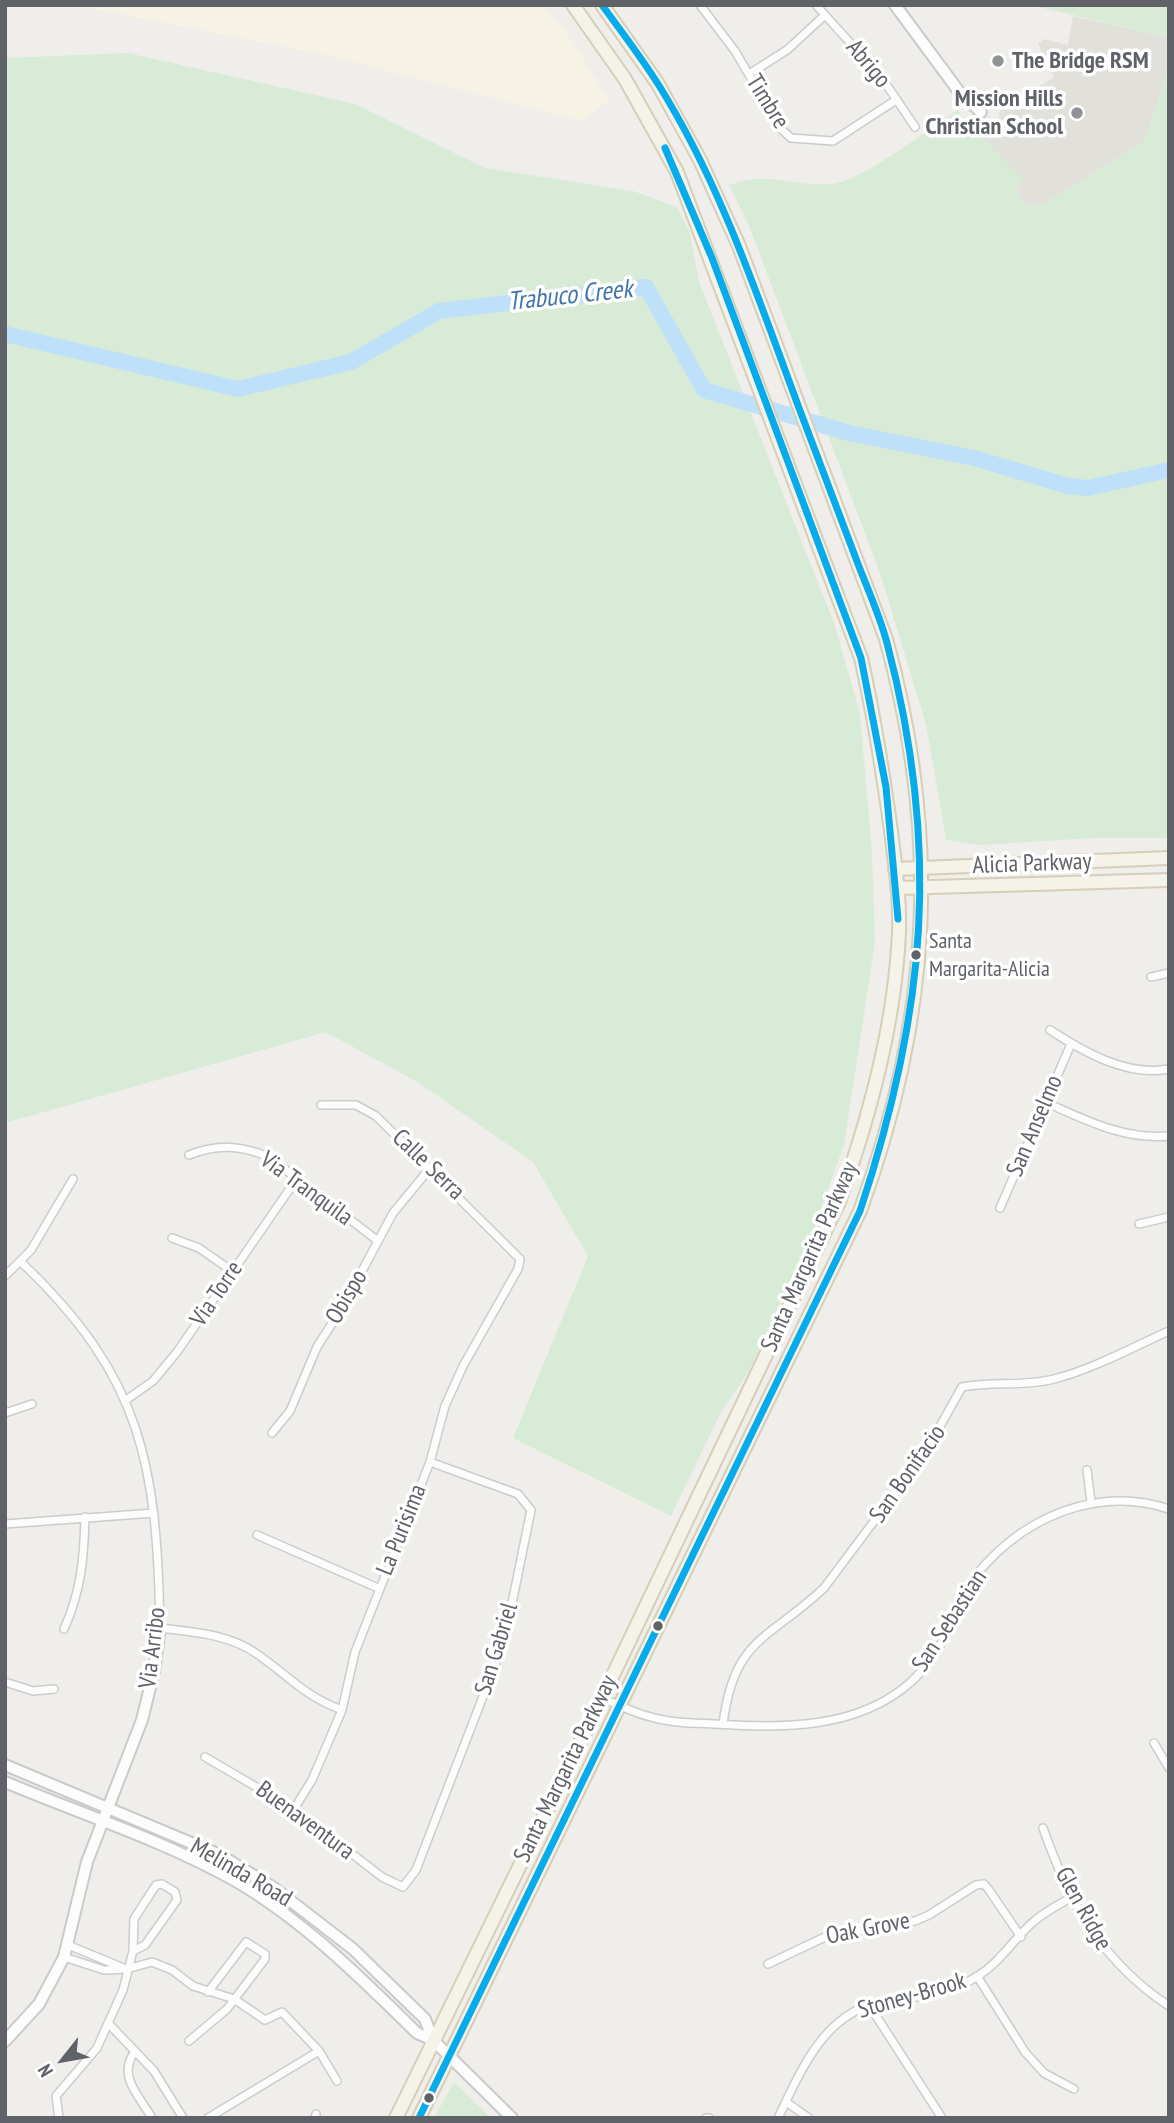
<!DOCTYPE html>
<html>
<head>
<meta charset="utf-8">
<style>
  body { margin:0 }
  #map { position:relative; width:1174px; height:2123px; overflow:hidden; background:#efeeea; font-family:"PT Sans Narrow",sans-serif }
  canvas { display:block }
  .frame { position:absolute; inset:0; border:7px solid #5f6368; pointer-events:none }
  .north { position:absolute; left:28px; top:2025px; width:70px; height:70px; -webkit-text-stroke:5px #fff; paint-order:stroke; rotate:239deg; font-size:19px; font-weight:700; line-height:28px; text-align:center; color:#5f6368 }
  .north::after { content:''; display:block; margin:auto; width:24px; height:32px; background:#5f6368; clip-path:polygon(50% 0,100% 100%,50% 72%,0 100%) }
</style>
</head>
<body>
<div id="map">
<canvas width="1174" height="2123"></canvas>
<div class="frame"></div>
<div class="north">N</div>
</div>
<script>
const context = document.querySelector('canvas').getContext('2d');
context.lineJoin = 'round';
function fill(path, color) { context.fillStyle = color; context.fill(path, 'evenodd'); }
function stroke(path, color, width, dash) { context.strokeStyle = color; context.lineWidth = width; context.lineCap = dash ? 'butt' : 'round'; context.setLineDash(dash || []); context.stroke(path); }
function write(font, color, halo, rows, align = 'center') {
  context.font = font + ' "PT Sans Narrow",sans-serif'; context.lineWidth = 7; context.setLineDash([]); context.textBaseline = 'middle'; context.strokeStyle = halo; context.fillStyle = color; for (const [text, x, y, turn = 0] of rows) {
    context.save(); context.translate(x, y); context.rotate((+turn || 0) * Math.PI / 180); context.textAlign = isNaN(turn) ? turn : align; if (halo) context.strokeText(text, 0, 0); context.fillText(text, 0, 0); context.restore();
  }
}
const commercial = new Path2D(`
  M55 5H543L566 32 609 100 582 121 330 56 80 6Z`);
const education = new Path2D(`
  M1073 16 1167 37 1169 66 1145 141 1037 208 1026 206 1016 189 1023 182 977 131 990 130 998 122 1000 111 1054 77 1038 44 1044 39 1068 45Z`);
const green = new Path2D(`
  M1030 5H1169V39L1167 37Z
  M128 53 355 104 485 168 633 191 677 207 690 233 699 282 834 623 860 714 872 853 875 942 844 1145 806 1249 750 1369 719 1416 671 1516 513 1438 588 1256 533 1162 419 1083 326 1032 5 1123V58Z
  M1169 66V838H1092L981 845 946 840 926 724 881 576 750 228 729 185C769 170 793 187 831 184 859 183 932 127 958 110L968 126 977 131 1024 181 1016 189 1026 206 1033 202 1037 208 1145 141Z
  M454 2082 491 2118H434Z`);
const river = new Path2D(`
  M5 334 238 389 351 362 439 311 646 287 704 390 849 433 974 458 1068 486 1088 488 1169 470`);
const street = new Path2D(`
  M700 5 735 51 780 128 791 138 833 141 896 100
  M816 5 882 78 915 127
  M749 74 787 50 825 15
  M1151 977 1169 973
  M1050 1030C1084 1052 1127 1077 1169 1069
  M1045 1102C1085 1120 1124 1140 1169 1136
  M189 1155C218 1144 240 1145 269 1157L378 1241
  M1000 1208 1071 1044
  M1139 1224 1169 1217
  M172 1238 199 1248 232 1271
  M22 1263C143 1378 157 1466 160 1628 193 1632 229 1634 257 1654 289 1676 304 1696 342 1710
  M5 1276 31 1250 73 1179
  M126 1400 153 1381 177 1352 298 1177
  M5 1413 32 1404
  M272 1433 290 1411 317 1347 345 1303 393 1213 431 1167
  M1087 1470 1091 1502
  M5 1524 154 1513
  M257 1535 378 1588
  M64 1629C81 1592 84 1558 85 1517
  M5 1682 33 1691 54 1689
  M602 1698C618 1705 634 1713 651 1717 671 1723 693 1723 714 1724 782 1728 857 1730 911 1682 927 1667 941 1646 950 1626 953 1618 954 1609 959 1601 999 1529 1087 1481 1169 1509
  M723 1724C734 1637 769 1640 824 1588L925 1453 962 1387C993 1381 1023 1387 1054 1379 1093 1369 1131 1348 1169 1331
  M1154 1743 1169 1768
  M205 1757 294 1809 382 1877 403 1887 416 1870 494 1668 508 1623 531 1510 518 1494 430 1462
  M294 1809 312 1780 342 1710 355 1652 430 1462 445 1406 463 1366 518 1269 520 1259 376 1116 356 1105H321
  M1043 1828C1069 1902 1102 1962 1169 2006
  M68 1945 126 1969
  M64 1957 104 1970 127 1969 152 1962 172 1970 193 1986 234 1999 265 2020 282 2012 319 2051 337 2081
  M768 1964 825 1937 915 1921 929 1915 976 1885 984 1884 989 1890 1021 1937
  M977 1976 1025 2052 1044 2073 1074 2089
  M869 2005 942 2118
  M108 2023 154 2071 183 2118
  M189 2041 227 2009 265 1959V1954L246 1942 208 1992
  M135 2051C117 2076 138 2094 152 2118
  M786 2102 809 2118
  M59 2118 56 2096 97 2048 123 1990 133 1951 134 1919 156 1885 162 1884 175 1892 177 1900 145 1945 133 1951
  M208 2118 319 2051
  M315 2118 316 2114
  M706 2118H709
  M778 2118C803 2066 827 2007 891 2000 922 1997 952 1993 978 1976 1000 1962 1013 1940 1032 1923 1044 1912 1058 1905 1072 1897`);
const secondary = new Path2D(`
  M895 5 960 93 981 112
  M5 1765 220 1855 274 1888 353 1949 425 2019 433 2040
  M5 1782C81 1814 160 1839 232 1879 302 1919 360 1977 417 2033L433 2040 512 2118
  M5 2041 39 2004 64 1957 87 1862 142 1720 154 1671 160 1628`);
const primary = new Path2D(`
  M895 869 1169 858
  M897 888 1169 880
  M396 2118 602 1698 839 1202C870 1116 895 1024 899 932 900 898 895 864 891 831 883 773 874 715 861 658L677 172 625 79 573 5
  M419 2118 860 1211C931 1017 941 838 886 639L739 246 700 160 658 84 602 5`);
const bus1 = new Path2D(`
  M665 148 712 258 861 658 886 787 898 919
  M419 2118 860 1211C926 1012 941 848 887 643 880 616 868 590 858 564 838 512 819 460 799 408 758 298 721 184 658 84 641 57 621 31 602 5`);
const markers = [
  [998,61,7,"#919496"],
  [1077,113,7,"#919496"],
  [916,955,6,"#5f6368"],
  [658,1626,6,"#5f6368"],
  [429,2098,6,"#5f6368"]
];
const busNames = [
  ["Santa",929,942],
  ["Margarita-Alicia",929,970]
];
const poiNames = [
  ["The Bridge RSM",1012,61],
  ["Mission Hills",1063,99,"right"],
  ["Christian School",1063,127,"right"]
];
const streetNames = [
  ["Abrigo",868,64,50],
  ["Timbre",767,102,58],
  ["Alicia Parkway",1032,864,-2],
  ["San Anselmo",1035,1126,-67],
  ["Calle Serra",428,1165,44],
  ["Via Tranquila",306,1189,36],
  ["Santa Margarita Parkway",810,1257,-66],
  ["Via Torre",217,1294,-56],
  ["Obispo",347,1297,-60],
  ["San Bonifacio",908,1474,-55],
  ["La Purisima",402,1530,-68],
  ["San Sebastian",950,1621,-57],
  ["Via Arribo",153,1648,-83],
  ["San Gabriel",497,1649,-73],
  ["Santa Margarita Parkway",566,1769,-64],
  ["Buenaventura",305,1821,36],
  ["Melinda Road",241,1873,30],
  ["Glen Ridge",1083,1909,61],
  ["Oak Grove",868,1929,-11],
  ["Stoney-Brook",912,1996,-16]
];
const waterNames = [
  ["Trabuco Creek",570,296,-6]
];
fill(commercial, '#f7f3e4');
fill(education, '#e2e0da');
fill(green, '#d8ebd6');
stroke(river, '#bfe0f9', 16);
stroke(street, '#cbcccc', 10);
stroke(secondary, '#cacacb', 14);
stroke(primary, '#d7ceb8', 16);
stroke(street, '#fdfcfc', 7);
stroke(secondary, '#fdfcfc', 10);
stroke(primary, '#f4f2e9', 12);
stroke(bus1, '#05abeb', 7);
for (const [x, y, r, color] of markers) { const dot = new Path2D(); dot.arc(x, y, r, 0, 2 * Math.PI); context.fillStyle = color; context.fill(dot); stroke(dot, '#fff', 2.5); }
write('22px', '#5f6368', '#fff', busNames, 'left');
write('bold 24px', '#5f6368', '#fff', poiNames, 'left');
write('24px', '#5f6368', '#fff', streetNames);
write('italic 26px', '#4174aa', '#fff', waterNames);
</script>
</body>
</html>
